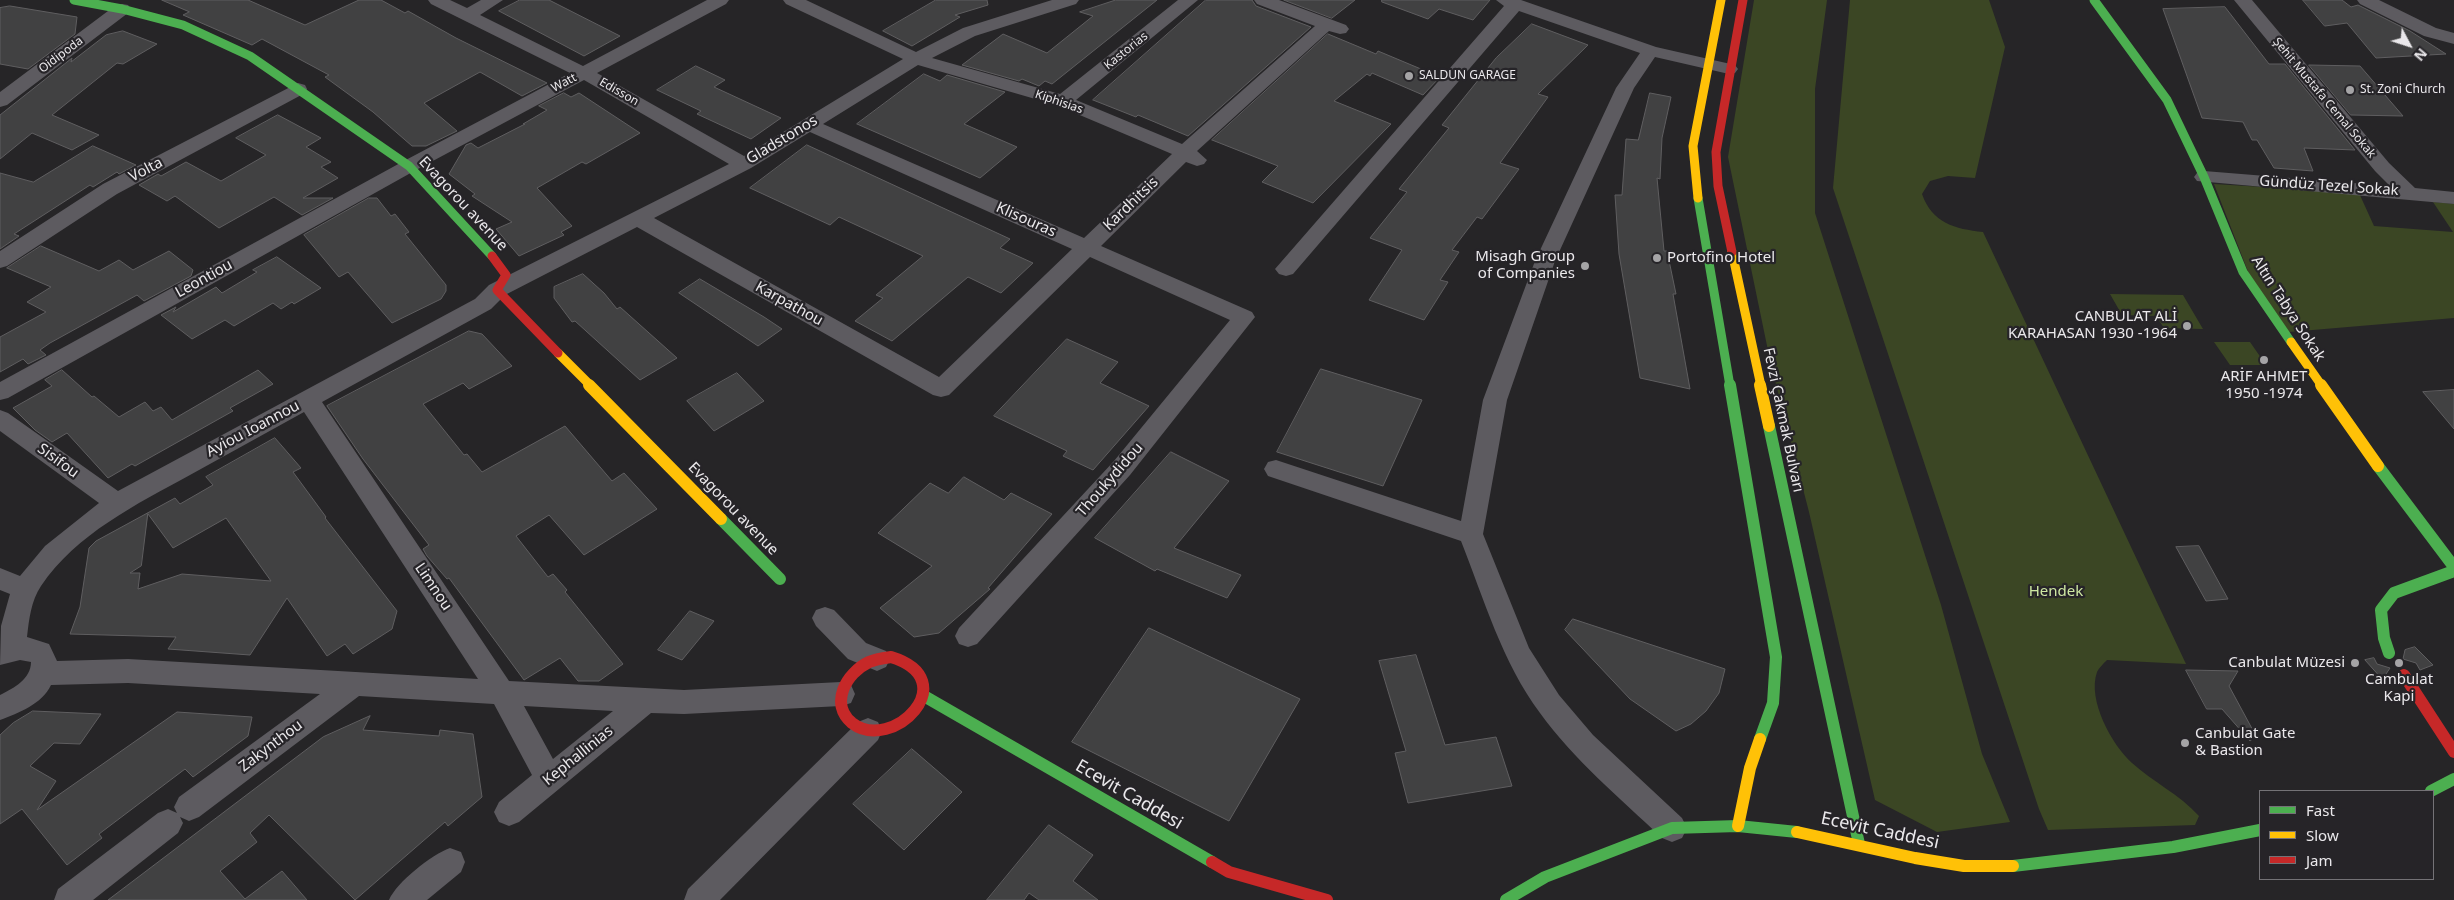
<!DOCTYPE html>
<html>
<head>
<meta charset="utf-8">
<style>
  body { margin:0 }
  #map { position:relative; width:2454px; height:900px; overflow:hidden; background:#262527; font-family:"Noto Sans",sans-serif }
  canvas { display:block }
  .legend { position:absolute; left:2259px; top:790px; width:175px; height:90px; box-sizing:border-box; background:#262428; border:1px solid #747276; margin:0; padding:6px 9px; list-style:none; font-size:15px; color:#eae8eb }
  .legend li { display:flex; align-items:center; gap:10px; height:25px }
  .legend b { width:25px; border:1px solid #747276 }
  .north { position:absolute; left:2384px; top:20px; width:50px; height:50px; -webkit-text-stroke:4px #262428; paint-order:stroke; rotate:130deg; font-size:14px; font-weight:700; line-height:20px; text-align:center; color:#eae8eb }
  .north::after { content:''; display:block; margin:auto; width:18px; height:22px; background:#eae8eb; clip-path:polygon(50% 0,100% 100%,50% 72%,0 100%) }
</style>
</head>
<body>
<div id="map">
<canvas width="2454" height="900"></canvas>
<ul class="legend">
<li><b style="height:6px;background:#4caf50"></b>Fast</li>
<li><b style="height:6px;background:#ffc107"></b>Slow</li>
<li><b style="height:6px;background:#c62828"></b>Jam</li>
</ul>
<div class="north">N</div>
</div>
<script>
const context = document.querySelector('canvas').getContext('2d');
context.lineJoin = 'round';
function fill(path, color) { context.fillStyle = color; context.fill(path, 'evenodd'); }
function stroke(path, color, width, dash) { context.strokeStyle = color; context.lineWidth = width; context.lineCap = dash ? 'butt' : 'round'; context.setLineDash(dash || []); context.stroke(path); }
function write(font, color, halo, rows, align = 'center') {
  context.font = font + ' "Noto Sans",sans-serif'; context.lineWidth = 4.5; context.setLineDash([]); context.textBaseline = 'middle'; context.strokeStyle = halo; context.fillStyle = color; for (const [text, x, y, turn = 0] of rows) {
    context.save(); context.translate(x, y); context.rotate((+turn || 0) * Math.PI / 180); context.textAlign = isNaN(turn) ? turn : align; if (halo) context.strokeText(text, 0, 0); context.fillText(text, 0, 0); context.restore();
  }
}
const green = new Path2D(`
  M1754 0H1827L1815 89V213L1941 605 1982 754 2010 822 1937 832 1875 800 1809 512 1771 365 1728 157Z
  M1850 0H1989L2005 47 1975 178 1948 176 1930 181 1922 194C1932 223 1955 229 1983 232L2186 664 2107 660C2104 663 2099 668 2097 672 2087 700 2112 745 2132 763 2153 782 2179 794 2199 816L2195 825 2048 830 2039 809 1833 188Z
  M2214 184 2359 193 2374 226 2453 232 2433 202 2454 204V318L2289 332 2249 274Z
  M2110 294 2183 295 2203 329 2164 328 2156 316 2122 315Z
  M2214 342H2250L2266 365H2230Z`);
const building = new Path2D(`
  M162 0H248L305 25 359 0H381L405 13 408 11 456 38 547 83 522 96 480 72 424 103 457 131 426 146H412L373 112 325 77 329 75 262 39 252 45 183 15 189 12Z
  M520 0H549L620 36 584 56 499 11Z
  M936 0H987L988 5 955 15 960 17 912 46 883 31Z
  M1116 0H1157L1052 84 1045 81 1039 86 1022 79 1019 81 962 65 1003 34 1047 53 1093 16 1080 12Z
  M1206 0H1252L1256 6 1311 27 1188 136 1138 115 1136 117 1093 100Z
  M1284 0H1355L1332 18Z
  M1382 0H1490L1473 20 1439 9 1428 19 1382 2Z
  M2303 0H2342L2351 7 2358 5 2410 31 2446 54 2376 58 2347 23 2325 26Z
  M10 6 77 17 75 34 28 69 0 64V8Z
  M2225 7 2269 64H2285L2355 150 2304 148 2313 171 2274 168 2257 140H2252L2243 122 2202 118 2163 9Z
  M1532 24 1588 45 1538 94 1548 97 1500 163 1519 169 1482 219 1477 217 1452 250 1459 252 1440 280 1448 282 1424 320 1369 300 1402 250 1370 238 1407 192 1399 189 1449 128 1442 125 1496 58Z
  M123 31 157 44 123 64 117 63 52 115 99 135 72 150 32 133 0 159V115L72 58 71 62 106 35Z
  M1328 34 1376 54 1378 51 1440 77 1423 95 1372 73 1370 76 1367 74 1334 101 1391 124 1313 203 1262 182 1278 166 1212 140Z
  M2309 65 2360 66 2403 116 2351 115Z
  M696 66 725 80 714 87 781 118 751 139 697 114 701 111 657 90Z
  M924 74 940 81 947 75 1005 92 964 124 1017 147 980 178 857 124Z
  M564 93 571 97 579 93 640 133 586 164 582 162 537 188 572 226 561 232 564 235 519 256 496 229 512 222 472 196 475 194 449 174 466 145 471 143 478 148 525 124H523L547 110 539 106Z
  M1650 93 1671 97 1662 138 1660 179 1657 178 1664 251H1667L1676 294H1673L1690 389 1640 378 1619 254 1615 195H1622L1626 139 1638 140Z
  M278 115 321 138 306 147 331 162 321 167 338 178 303 198H333L302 215 274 197 219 228 175 196 167 201 139 185 158 174 161 176 186 162 221 181 266 155 236 138Z
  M807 145 1010 239 1000 248 1033 263 1001 293 968 277 892 341 855 321 883 298 876 295 923 256 839 217 830 225 750 188Z
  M93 146 136 165 119 174 117 172 93 187 90 185 14 234 19 236 0 249V173L33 182Z
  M369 198H377L391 216 395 214 409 232 405 234 446 285V291L441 299 392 323 348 272 339 277 304 235Z
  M41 246 99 271 119 260 133 270 169 251 193 270 191 276 144 301 137 295 50 343 40 350 46 355 28 364 23 359 0 372V337L46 312 27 302 51 287 7 268Z
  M277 257 321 288 294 304 292 302 281 309 273 303 234 326 225 320 192 339 161 315 176 307 173 312 216 287 222 293 257 272 253 270Z
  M583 274 604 293 617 309 620 307 677 358 640 380 575 321 572 322 554 298V287Z
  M700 279 764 317 782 329 758 346 679 293Z
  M469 331 482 334 512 366 469 389 463 383 423 404 464 455 467 454 482 472 565 426 612 481 624 473 657 509 584 555 549 515 516 536 548 577 553 574 567 590 565 592 623 664 599 681H578L560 658 524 680 449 578 447 579 427 556 423 549 429 545 363 459 327 406Z
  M1067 339 1118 362 1100 383 1149 406 1093 470 1063 456 1067 451 994 416Z
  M1321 369 1422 400 1383 486 1277 452Z
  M62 370 92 397 94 396 119 417 145 402 153 411 161 407 172 420 258 370 273 384 230 408 233 411 135 466 132 464 108 478 67 433 52 442 35 430 13 408 52 386 45 380Z
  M737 373 764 401 714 431 687 401Z
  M2454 390V429L2423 392Z
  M275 438 301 468 293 472 326 517 325 518 397 611 392 629 353 654 345 644 327 656 287 598 250 655 168 649 176 637 70 634 80 607 89 548 96 541 175 498 180 504 213 485 206 477ZM148 514 173 548 226 518 271 581 182 574 138 589 140 573H130L141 566Z
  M1171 452 1229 481 1174 548 1241 575 1227 598 1157 569 1155 571 1095 538Z
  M964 477 1004 500 1011 493 1052 514 988 588 990 589 939 633 914 637 880 608 932 566 878 533 930 483 948 493Z
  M2199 546 2228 599 2206 601 2176 547Z
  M690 611 714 621 682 660 658 650Z
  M1573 619 1725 669 1719 693 1706 711 1691 724 1676 731 1630 699 1565 630Z
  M1149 628 1300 699 1229 821 1072 742Z
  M2415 647 2433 665 2420 670 2416 663 2403 659 2405 650Z
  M1416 655 1445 745 1496 737 1512 786 1408 803 1395 753 1406 751 1379 661Z
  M2374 658 2377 664 2390 668 2386 674 2387 678 2382 679 2365 660Z
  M2186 670 2238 671 2229 686 2256 736 2250 741 2222 709H2207Z
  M33 711 101 714 80 744 54 743 30 766 56 781 37 810 177 712 252 717 248 736 193 777 185 769 99 834 102 838 67 865 22 809 0 824V735L13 723Z
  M370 716 363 730 439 736 440 730 473 734 482 797 448 826 445 822 355 900 269 815 250 833 257 842 220 871 245 899 282 871 307 900H108L323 737Z
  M912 749 962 792 904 850 853 804Z
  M1049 825 1093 855 1073 881 1098 900H1039L1029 893 1024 900H987Z`);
const street = new Path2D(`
  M428 0H450L467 8 481 0H503L480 15 583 66 707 0H729L726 4 597 73 744 156 903 59 786 4 783 0H806L916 52 963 28 1052 0H1079L1076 4 975 36 932 58 1060 94 1178 0H1198L1076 100 1182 144 1315 26 1257 4 1254 0H1279L1346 25 1349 29 1346 33 1340 34 1329 31 1197 151 1207 160 1204 164 1197 166 1186 162 1101 246 1252 312 1255 317 1130 475 977 644 968 647 959 644 955 636 959 628 1114 461 1230 320 1090 257 949 395 941 397 933 395 637 227 505 295 491 309 322 402 509 681 684 690 841 682 851 685 855 694 851 703 841 706 684 714 651 713 519 822 509 826 499 822 494 812 499 802 532 775 494 704 359 696 199 817 189 821 180 817 183 823 178 833 93 900H54L58 889 158 813 168 809 177 813 174 807 179 797 320 694 128 683 51 685C42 704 19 713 0 720V695C14 688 31 679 31 662L20 660 0 665 1 626 10 594 0 590V568L20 576 45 546 99 503 0 431V410L8 413 118 491 475 299 489 285 729 164 584 80 416 170 8 398 0 400V382L402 162 570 73 431 4ZM918 65 1056 105 1172 154 1084 238 823 124ZM810 132 1072 249 939 377 654 218 751 168ZM304 412 478 679 128 659 57 661 49 644 27 637C29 619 31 601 41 586 76 534 137 504 190 475 228 454 266 433 304 412ZM524 706 613 711 553 759Z
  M1496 0H1521L1656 47 1735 65 1738 69 1735 73 1729 74 1655 57 1634 88 1555 261 1507 400 1483 534 1529 648 1559 695 1593 735 1682 818 1687 828 1682 838 1672 842 1662 838C1620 798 1574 760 1540 713 1502 662 1484 599 1461 541L1268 476 1264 469 1268 462 1276 460 1461 521 1483 400 1535 261 1616 88 1640 53 1519 11 1293 274 1286 276 1279 274 1275 269 1504 6Z
  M2234 0H2252L2389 163 2415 188 2454 192V204L2197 181 2194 177 2197 173 2204 171 2390 186 2375 171Z
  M2357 0H2379L2436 28 2454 33V44L2424 36 2360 4Z
  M122 4 128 5 131 9 128 13 7 105 0 107V92L116 5Z
  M298 83 305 85 307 89 305 93 117 194 7 266 0 268V251L103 184Z
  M825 607 834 610 866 643 886 651 890 659 886 667 877 671 848 659 816 626 812 618 816 610Z
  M868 718 878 722 882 731 878 740 720 900H684L688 889 858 722Z
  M450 848 461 852 465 862 461 872 427 900H389C397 882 431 855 450 848Z`);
const fastFar1 = new Path2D(`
  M74 0 122 9 183 25 250 56 409 166 492 256
  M2094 0 2167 100 2204 177 2243 272 2291 342
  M1698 198 1730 386`);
const fast = new Path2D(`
  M1730 385 1776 657 1773 703 1760 739
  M1769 426 1859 844
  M2378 466 2454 567
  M721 519 780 579
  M2389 653 2384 638 2381 610 2394 593 2454 571
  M924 696 1212 862
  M2431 791 2454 779
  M2013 866 2173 847 2260 830
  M1506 900 1545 877 1672 828 1738 826 1797 832`);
const slowFar1 = new Path2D(`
  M1698 198 1693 146 1721 0
  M1732 252 1761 386
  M2291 342 2322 386
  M558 353 591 386`);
const slow = new Path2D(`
  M589 385 721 519
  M1760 385 1769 426
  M2321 385 2378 466
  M1738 826 1750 768 1760 739
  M1797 832 1915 858 1964 866H2013`);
const jamFar1 = new Path2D(`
  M1732 252 1718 186 1716 152 1743 0
  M492 256 506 275 497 290 558 353`);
const jam = new Path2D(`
  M891 657C966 680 892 754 852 723 829 704 846 673 869 662 876 659 884 658 891 657Z
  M2404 675 2454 752
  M1212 862 1229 872 1327 900`);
const markers = [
  [1409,76,5,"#a5a4a6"],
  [2350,90,5,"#a5a4a6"],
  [1657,258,5,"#a5a4a6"],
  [1585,266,5,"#a5a4a6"],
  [2187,326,5,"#a5a4a6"],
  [2264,360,5,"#a5a4a6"],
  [2355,663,5,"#a5a4a6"],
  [2399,663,5,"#a5a4a6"],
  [2185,743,5,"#a5a4a6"]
];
const farStreetnames = [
  ["Kastorias",1126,51,-39],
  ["Oidipoda",61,55,-37],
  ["Watt",564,83,-28],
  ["Edisson",619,92,30],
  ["Şehit Mustafa Cemal Sokak",2324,98,50],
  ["Kiphisias",1059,102,19]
];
const farPoinames = [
  ["SALDUN GARAGE",1419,76],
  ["St. Zoni Church",2360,90]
];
const streetNames = [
  ["Gladstonos",782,140,-31],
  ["Volta",146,170,-28],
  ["Gündüz Tezel Sokak",2329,186,4],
  ["Evagorou avenue",463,204,47],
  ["Kardhitsis",1131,204,-44],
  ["Klisouras",1026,220,24],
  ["Leontiou",204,279,-29],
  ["Karpathou",789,304,29],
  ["Altın Tabya Sokak",2288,309,57],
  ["Fevzi Çakmak Bulvarı",1783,420,78],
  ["Ayiou Ioannou",253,429,-28],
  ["Sisifou",58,461,36],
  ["Thoukydidou",1110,480,-49],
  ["Evagorou avenue",733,509,46],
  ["Limnou",433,587,56],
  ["Zakynthou",271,746,-37],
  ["Kephallinias",578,756,-39]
];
const poiNames = [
  ["Misagh Group",1575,257],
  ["of Companies",1575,274],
  ["Portofino Hotel",1667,258,"left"],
  ["CANBULAT ALİ",2177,317],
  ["KARAHASAN 1930 -1964",2177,334],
  ["ARİF AHMET",2264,377,"center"],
  ["1950 -1974",2264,394,"center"],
  ["Canbulat Müzesi",2345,663],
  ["Cambulat",2399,680,"center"],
  ["Kapi",2399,697,"center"],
  ["Canbulat Gate",2195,734,"left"],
  ["& Bastion",2195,751,"left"]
];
const parkNames = [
  ["Hendek",2056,592]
];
const nearStreetnames = [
  ["Ecevit Caddesi",1129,795,30],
  ["Ecevit Caddesi",1880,831,12]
];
fill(green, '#3b4624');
fill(building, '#414142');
stroke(building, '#5f5e60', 1);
fill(street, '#5d5b60');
stroke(fastFar1, '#4caf50', 9);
stroke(fast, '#4caf50', 12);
stroke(slowFar1, '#ffc107', 9);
stroke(slow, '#ffc107', 12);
stroke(jamFar1, '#c62828', 9);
stroke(jam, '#c62828', 12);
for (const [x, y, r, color] of markers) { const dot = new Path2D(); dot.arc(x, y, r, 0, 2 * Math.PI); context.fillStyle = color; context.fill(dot); stroke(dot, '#262428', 2); }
write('12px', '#eae8eb', '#262428', farStreetnames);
write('12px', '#eae8eb', '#262428', farPoinames, 'left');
write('15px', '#eae8eb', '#262428', streetNames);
write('15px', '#eae8eb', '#262428', poiNames, 'right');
write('15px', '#cee8a2', '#262428', parkNames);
write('18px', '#eae8eb', '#262428', nearStreetnames);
</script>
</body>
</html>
